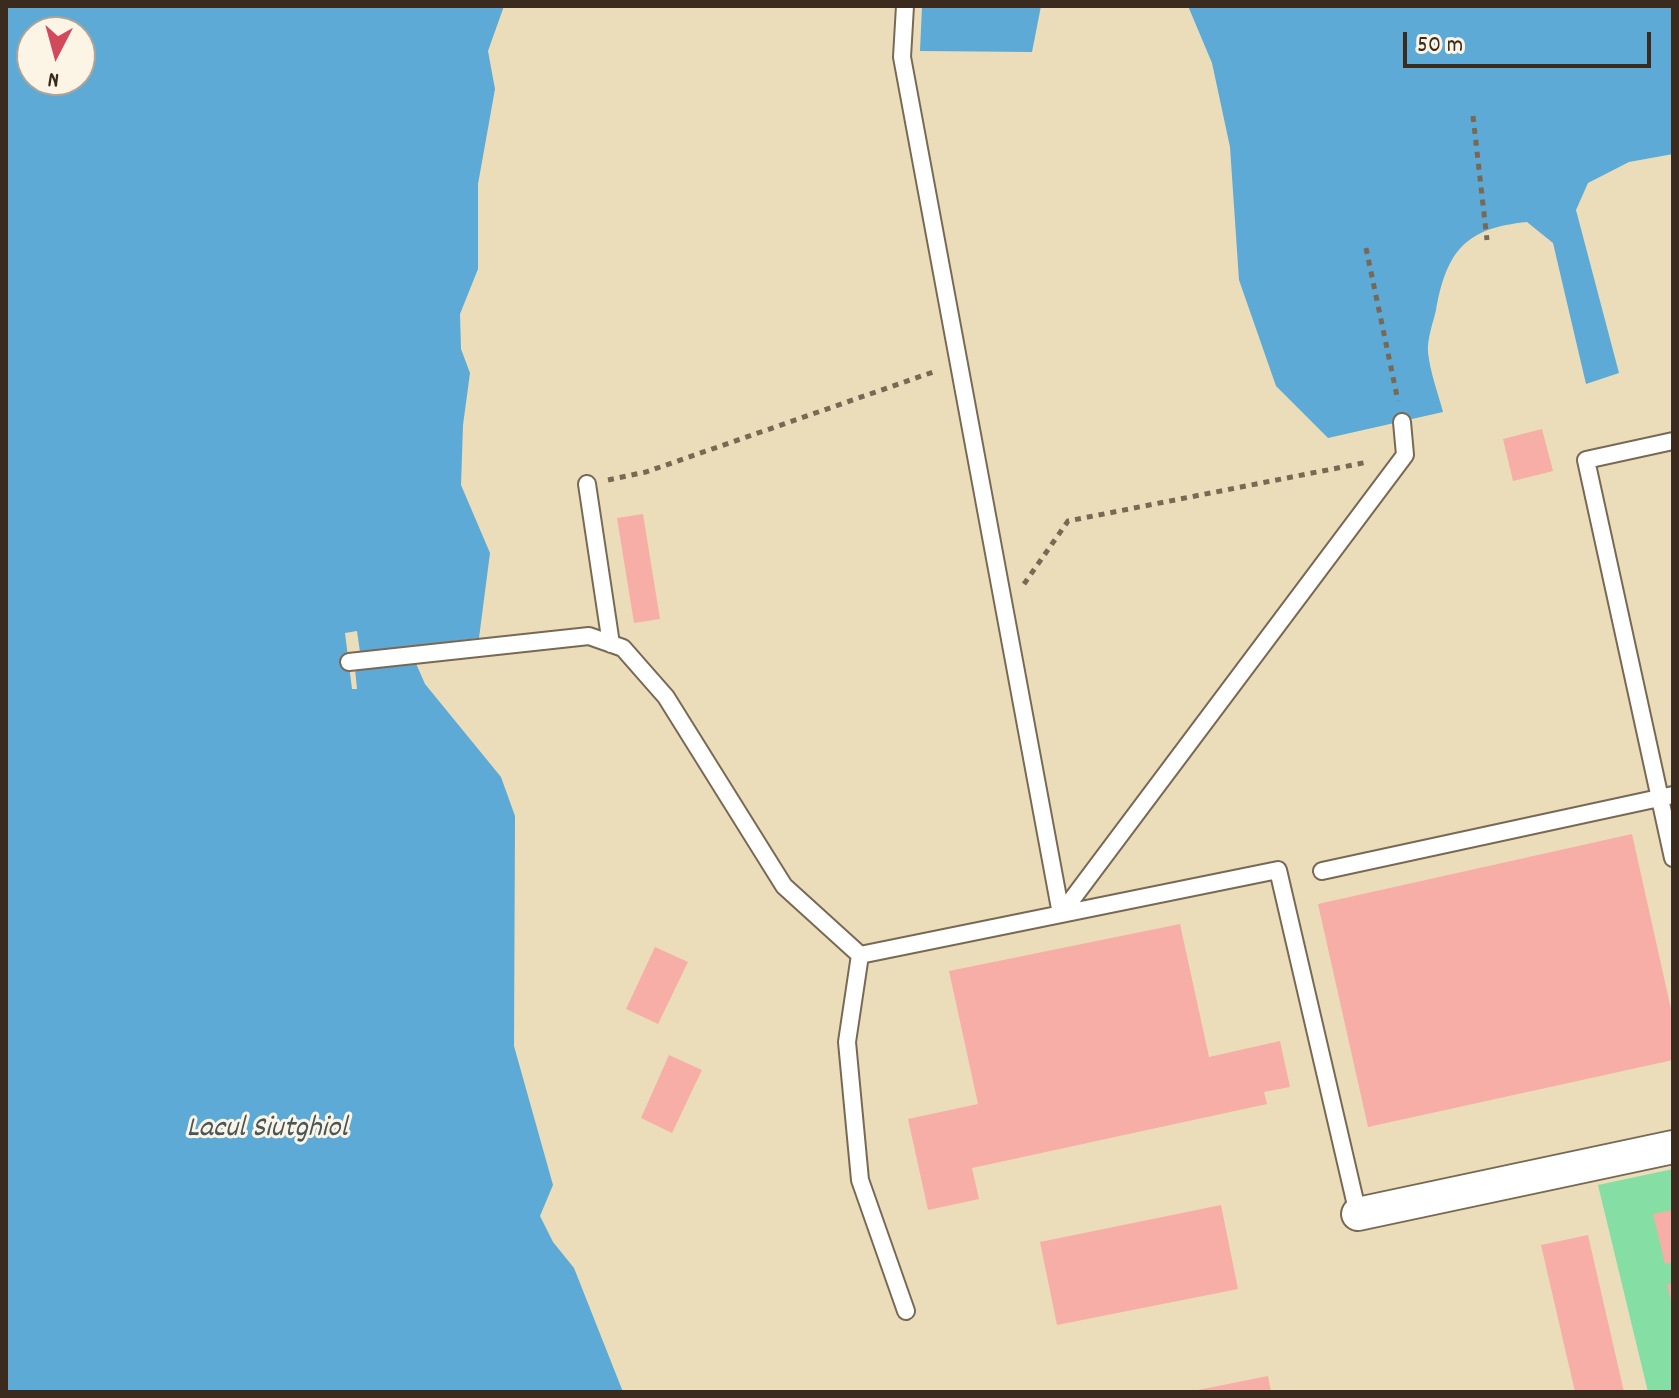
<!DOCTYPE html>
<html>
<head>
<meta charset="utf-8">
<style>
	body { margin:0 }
	#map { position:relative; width:1679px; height:1398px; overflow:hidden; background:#ebddb9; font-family:Dekko,sans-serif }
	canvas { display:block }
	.frame { position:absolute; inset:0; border:8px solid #3b2a1e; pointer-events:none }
	.north { position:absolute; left:16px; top:16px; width:80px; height:80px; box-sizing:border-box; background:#fcf5e5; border:2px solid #afa495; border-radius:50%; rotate:186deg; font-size:22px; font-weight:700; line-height:32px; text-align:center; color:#3b2a1e }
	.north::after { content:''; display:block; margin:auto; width:28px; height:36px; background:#d1495b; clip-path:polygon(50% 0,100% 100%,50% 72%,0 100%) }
	.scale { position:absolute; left:1403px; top:32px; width:248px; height:36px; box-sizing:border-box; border:4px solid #3b2a1e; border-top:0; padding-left:10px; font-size:24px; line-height:28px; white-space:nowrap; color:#3b2a1e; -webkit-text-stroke:6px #fcf5e5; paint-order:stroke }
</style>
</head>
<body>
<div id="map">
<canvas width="1679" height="1398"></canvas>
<div class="frame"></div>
<div class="north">N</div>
<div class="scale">50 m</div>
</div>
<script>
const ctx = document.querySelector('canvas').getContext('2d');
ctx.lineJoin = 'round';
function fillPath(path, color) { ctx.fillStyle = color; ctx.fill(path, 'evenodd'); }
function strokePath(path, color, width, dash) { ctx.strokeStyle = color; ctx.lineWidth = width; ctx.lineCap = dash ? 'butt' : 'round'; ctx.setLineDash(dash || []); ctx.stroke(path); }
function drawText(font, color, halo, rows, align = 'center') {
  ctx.font = font + ' Dekko,sans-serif'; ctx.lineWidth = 6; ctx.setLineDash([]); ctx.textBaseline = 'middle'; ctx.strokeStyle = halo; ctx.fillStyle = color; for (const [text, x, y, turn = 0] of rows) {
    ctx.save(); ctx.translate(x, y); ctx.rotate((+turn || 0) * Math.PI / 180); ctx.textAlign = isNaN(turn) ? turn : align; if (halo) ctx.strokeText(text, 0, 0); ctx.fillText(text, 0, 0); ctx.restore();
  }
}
fillPath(new Path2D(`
	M 1673,1169 L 1673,1392 L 1648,1392 L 1598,1185 Z`), '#85dea3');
fillPath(new Path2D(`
	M 6,6 L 504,6 L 488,51 L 495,89 L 478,184 L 478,269 L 460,314 L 461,349 L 470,373 L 463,425 L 461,485 L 490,553 L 479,638 L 410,650 L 425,684 L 501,777 L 515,816 L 514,1046 L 553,1185 L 540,1216 L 553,1242 L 574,1268 L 623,1392 L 6,1392 ZM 32,32 L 80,32 L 80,80 L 32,80 Z
	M 922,6 L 1041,6 L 1032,52 L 920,51 Z
	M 1188,6 L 1672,6 L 1673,154 L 1629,162 L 1588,183 L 1576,210 L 1619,373 L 1586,384 L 1553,243 L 1527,222 C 1466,228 1447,250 1436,310 C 1433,323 1427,339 1428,352 C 1430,372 1438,393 1443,412 L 1328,438 L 1276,386 L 1239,280 L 1230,147 L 1212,63 Z`), '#5daad6');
fillPath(new Path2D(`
	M 357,631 L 360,652 L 479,638 L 480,642 L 355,669 L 357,689 L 352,689 L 345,633 Z`), '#ebddb9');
fillPath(new Path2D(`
	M 1542,429 L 1553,471 L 1513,481 L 1503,439 Z
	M 643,514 L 660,619 L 634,623 L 617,518 Z
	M 1632,834 L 1673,1018 L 1673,1060 L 1368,1127 L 1318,904 Z
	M 1180,924 L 1209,1057 L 1280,1041 L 1290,1087 L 1264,1092 L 1267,1104 L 972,1168 L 979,1199 L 928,1210 L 908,1119 L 978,1104 L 949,971 Z
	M 655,947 L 688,962 L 658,1024 L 626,1009 Z
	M 669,1055 L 702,1070 L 672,1133 L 641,1118 Z
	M 1221,1205 L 1238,1289 L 1057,1325 L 1040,1242 Z
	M 1673,1210 L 1673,1262 L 1665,1264 L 1653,1214 Z
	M 1588,1235 L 1624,1392 L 1575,1392 L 1541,1245 Z
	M 1673,1283 L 1673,1306 L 1672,1306 L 1667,1284 Z
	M 1268,1376 L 1271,1392 L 1193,1392 L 1193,1391 Z`), '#f7aea7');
const service = new Path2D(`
	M 905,6 L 902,57 L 1061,914
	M 1673,441 L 1586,460 L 1673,858
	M 587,484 L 611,644
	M 349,662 L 589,636 L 623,648 L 666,697 L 784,886 L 860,955
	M 1322,871 L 1673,795
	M 1061,914 L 1405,455 L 1402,422
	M 860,955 L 1278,870 L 1358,1214
	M 860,955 L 847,1042 L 860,1180 L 906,1311`);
const minor = new Path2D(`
	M 1358,1214 L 1673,1147`);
strokePath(service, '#796954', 20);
strokePath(minor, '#796954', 36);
strokePath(new Path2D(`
	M 1473,116 L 1487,240
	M 1366,248 L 1398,401
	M 608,480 L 646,472 L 936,371
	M 1024,584 L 1068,521 L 1368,462`), '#796954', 5, [6, 6]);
strokePath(service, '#fff', 16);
strokePath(minor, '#fff', 32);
drawText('italic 30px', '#47575e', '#fcf5e5', [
	["Lacul Siutghiol",267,1131]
]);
</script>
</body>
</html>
